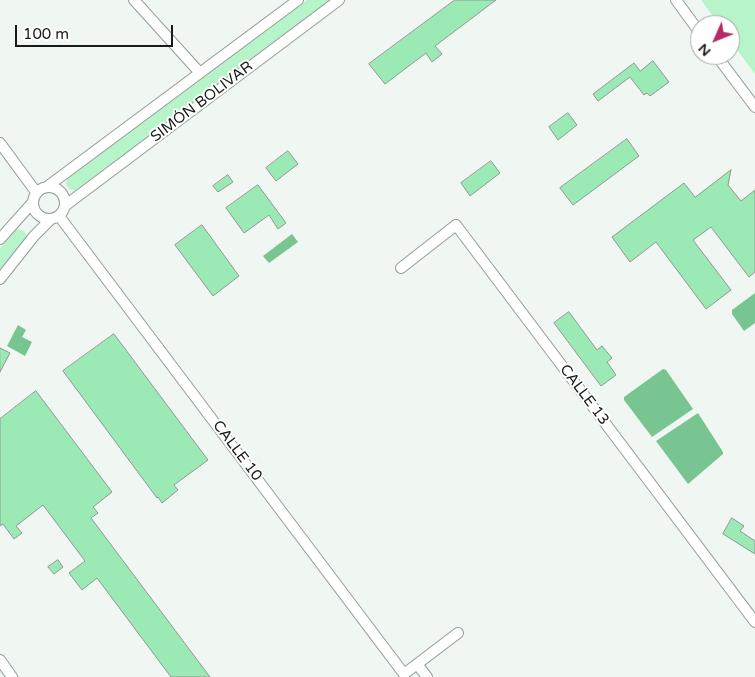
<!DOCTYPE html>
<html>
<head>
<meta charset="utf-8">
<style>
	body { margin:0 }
	#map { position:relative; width:755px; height:677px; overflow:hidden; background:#f0f7f2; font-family:"Varela Round",sans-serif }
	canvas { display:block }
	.north { position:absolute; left:690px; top:15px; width:50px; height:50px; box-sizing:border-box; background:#fff; border:1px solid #a3a4a3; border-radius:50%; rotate:226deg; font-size:14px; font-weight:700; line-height:20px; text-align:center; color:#181b19 }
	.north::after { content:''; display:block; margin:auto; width:18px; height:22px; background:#b52b67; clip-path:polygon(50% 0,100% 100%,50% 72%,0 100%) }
	.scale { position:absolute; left:15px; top:25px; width:158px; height:22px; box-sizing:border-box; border:2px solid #181b19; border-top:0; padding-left:6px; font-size:15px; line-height:18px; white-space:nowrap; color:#181b19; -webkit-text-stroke:4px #fff; paint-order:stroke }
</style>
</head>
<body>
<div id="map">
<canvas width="755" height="677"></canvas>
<div class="north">N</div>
<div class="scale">100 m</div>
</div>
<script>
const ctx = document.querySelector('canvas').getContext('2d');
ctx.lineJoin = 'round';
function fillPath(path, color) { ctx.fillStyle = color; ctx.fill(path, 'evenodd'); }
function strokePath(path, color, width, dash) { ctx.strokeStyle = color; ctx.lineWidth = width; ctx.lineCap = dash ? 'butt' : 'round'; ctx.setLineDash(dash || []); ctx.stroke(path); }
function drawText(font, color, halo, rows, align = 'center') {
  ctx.font = font + ' "Varela Round",sans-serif'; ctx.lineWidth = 4; ctx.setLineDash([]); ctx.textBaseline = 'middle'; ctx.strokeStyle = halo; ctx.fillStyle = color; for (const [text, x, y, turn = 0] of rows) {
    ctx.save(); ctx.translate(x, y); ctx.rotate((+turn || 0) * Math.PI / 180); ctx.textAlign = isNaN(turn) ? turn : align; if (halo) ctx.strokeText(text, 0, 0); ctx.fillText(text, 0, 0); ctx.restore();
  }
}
fillPath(new Path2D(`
	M 307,0 L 332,0 L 76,190 C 71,191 68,188 66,184 L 67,178 Z
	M 701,0 L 755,0 L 755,74 L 730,40 L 730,25 L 719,25 Z
	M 18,229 L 25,232 L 27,238 L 0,272 L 0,248 L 16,230 Z`), '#b8f4ca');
fillPath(new Path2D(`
	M 292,234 L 298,242 L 269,263 L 263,256 Z
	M 755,293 L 755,323 L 744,331 L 732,314 L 732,310 Z
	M 18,325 L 26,330 L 22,337 L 32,342 L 25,356 L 7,346 Z
	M 663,369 L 666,370 L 693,409 L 652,437 L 624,400 L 624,397 Z
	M 698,413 L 723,452 L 723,454 L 688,484 L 656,441 Z`), '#78c592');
const building = new Path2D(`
	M 455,0 L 496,0 L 435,46 L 442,54 L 432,62 L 426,53 L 385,84 L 369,64 Z
	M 653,61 L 669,82 L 650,96 L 647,93 L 644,95 L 630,77 L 598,101 L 593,94 L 634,63 L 640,71 Z
	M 568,113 L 577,125 L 558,140 L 549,127 Z
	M 627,139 L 639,156 L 573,205 L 560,188 Z
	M 288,151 L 298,164 L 276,181 L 266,168 Z
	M 491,161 L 500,173 L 470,196 L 461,183 Z
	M 731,170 L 728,185 L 741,201 L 755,190 L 755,272 L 749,277 L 711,227 L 693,240 L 731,290 L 706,309 L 656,242 L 630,262 L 612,237 L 684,183 L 695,197 Z
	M 228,175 L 233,182 L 218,192 L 213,186 Z
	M 258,185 L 286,223 L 278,229 L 269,215 L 244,233 L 226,208 Z
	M 202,225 L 239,276 L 213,296 L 175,245 Z
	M 569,312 L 597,350 L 602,346 L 612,358 L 607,362 L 616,375 L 601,386 L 554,323 Z
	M 114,334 L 208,460 L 174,485 L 178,490 L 162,503 L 158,497 L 157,498 L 63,371 Z
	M 0,348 L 10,353 L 0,372 Z
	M 36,391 L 112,492 L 93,507 L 98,513 L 91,518 L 210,677 L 171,677 L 97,578 L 82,590 L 69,573 L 85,561 L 43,505 L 16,526 L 22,533 L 14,539 L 3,524 L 0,526 L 0,419 Z
	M 732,518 L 744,526 L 740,531 L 755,541 L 755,554 L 723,534 Z
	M 58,560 L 63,567 L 54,574 L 48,567 Z`);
fillPath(building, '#9be9b4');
strokePath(building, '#919893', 1);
const minor = new Path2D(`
	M 134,0 L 200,73
	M 676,0 L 700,33
	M 716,55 L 755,107
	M 0,143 L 36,192
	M 48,186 L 298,0
	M33 203a16 16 0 1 1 32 0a16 16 0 1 1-32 0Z
	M 66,205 L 339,0
	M 59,216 L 404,674 L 458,633
	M 0,239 L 33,202
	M 401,268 L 456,225 L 755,622
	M 0,279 L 34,236 L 51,219
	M 0,660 L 12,677
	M 417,664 L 427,677`);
strokePath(minor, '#959c97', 12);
strokePath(minor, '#fff', 10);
drawText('15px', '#181b19', '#fff', [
	["SIMÓN BOLIVAR",202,102,-37],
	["CALLE 13",584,395,53],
	["CALLE 10",237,451,53]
]);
</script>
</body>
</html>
